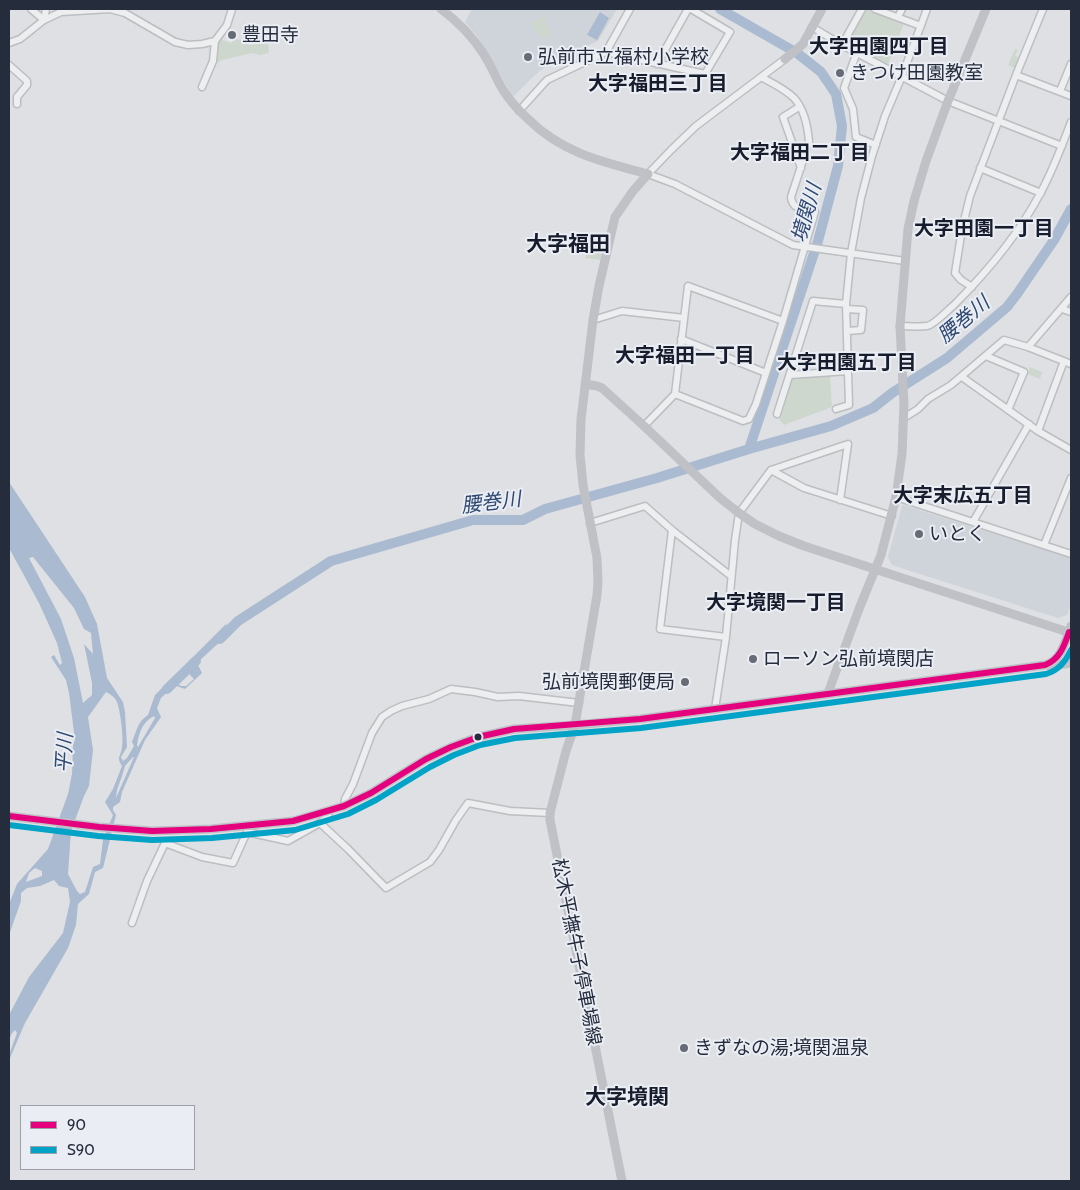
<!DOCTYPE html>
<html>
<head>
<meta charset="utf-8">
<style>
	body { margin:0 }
	#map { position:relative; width:1080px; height:1190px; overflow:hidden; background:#dee0e3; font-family:Cabin,sans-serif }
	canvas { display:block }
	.frame { position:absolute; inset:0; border:10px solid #252c3c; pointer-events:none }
	.legend { position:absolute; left:20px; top:1105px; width:175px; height:65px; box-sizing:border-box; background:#eaeef4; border:1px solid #9ba0aa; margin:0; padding:6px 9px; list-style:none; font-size:15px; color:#252c3c }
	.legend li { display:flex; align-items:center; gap:10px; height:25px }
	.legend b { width:25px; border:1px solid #9ba0aa }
</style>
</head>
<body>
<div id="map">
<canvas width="1080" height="1190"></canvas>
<div class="frame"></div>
<ul class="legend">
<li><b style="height:6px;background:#e5007d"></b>90</li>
<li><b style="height:6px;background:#02a3c7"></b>S90</li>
</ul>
</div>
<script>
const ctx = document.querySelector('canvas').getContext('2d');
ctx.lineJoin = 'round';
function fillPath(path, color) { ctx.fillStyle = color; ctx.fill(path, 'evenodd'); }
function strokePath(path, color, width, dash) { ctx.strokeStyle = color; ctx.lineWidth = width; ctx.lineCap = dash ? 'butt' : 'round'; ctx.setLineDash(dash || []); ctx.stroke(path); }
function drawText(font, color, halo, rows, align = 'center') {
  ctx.font = font + ' Cabin,"Noto Sans JP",sans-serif'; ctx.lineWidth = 4; ctx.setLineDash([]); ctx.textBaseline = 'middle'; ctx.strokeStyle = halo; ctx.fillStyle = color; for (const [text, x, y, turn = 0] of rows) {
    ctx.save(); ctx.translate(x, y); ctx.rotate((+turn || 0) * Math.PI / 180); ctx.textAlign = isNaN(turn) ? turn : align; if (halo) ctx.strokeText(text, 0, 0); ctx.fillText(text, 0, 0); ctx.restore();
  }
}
fillPath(new Path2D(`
	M 472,9 L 617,9 L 598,41 L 546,66 L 535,75 L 513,97 L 494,64 L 477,36 L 465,22 Z
	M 903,505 L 1071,558 L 1071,604 L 1067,615 L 1058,618 L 892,565 L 888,557 L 902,506 Z`), '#cfd3da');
fillPath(new Path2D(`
	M 863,9 L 868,9 L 904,23 L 888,65 L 847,45 L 847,42 Z
	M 543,16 L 552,34 L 542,39 L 537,30 L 534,31 L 530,23 Z
	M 221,37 L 223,40 L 231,43 L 234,38 L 239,40 L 240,39 L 249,45 L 268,43 L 269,53 L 260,55 L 252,53 L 244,55 L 222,60 L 214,65 L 216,41 Z
	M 1015,49 L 1018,50 L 1015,56 L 1020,59 L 1017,69 L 1008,65 Z
	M 595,242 L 605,248 L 601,260 L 585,258 L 588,248 L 591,243 Z
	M 1030,367 L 1042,372 L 1040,379 L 1028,374 Z
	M 830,375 L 832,407 L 784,425 L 778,418 L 792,378 Z`), '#ced7ce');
fillPath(new Path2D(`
	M 600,12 L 609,18 L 597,40 L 587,35 Z
	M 9,482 L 85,597 L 97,624 L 107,678 L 123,702 L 125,712 L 127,747 L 121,757 L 123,761 L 127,758 L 134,746 L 132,742 C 136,732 138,721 148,715 L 155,695 L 226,624 L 230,636 L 223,639 L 197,663 L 202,673 L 185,689 L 174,685 L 161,698 L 157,708 L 161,717 L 145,740 L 122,792 L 120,802 L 113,807 L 113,810 L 116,815 L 103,868 L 95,872 L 89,894 L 78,904 L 76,925 L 68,948 L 25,1023 L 10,1058 L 9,1066 L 9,1055 L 17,1033 L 15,1030 L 12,1033 L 9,1040 L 9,1015 L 29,977 L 63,933 L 70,902 L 68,888 L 59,886 L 54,880 L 40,886 L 27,888 L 21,893 L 21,901 L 9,935 L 9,904 L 17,884 L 48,849 L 68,794 L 72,774 L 73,744 L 75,740 L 69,693 L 66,680 L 51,657 L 54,655 L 60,665 L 62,663 L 57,643 L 39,603 L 9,548 ZM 33,557 L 74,608 L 84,629 L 91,633 L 93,654 L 84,644 L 92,683 L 92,695 L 83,703 L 74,658 L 61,619 L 29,558 ZM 185,669 L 190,670 L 190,675 L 194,679 L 186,686 L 181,686 L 176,683 L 176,678 ZM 106,692 C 110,694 113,696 116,700 C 120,706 124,739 122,747 C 121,757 116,756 122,766 L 113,789 L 105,802 L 113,815 L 103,840 L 100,864 L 93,867 L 85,892 L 80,894 L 77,891 L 68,874 L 71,831 L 84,796 L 89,786 L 93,750 L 88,717 ZM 154,716 L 155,718 L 138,747 L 137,745 C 139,733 142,722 154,716 ZM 133,757 L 134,757 L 116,798 L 117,790 L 122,776 L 125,766 ZM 35,868 L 42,871 L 42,876 L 26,882 L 29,873 Z`), '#aabad0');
strokePath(new Path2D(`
	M 720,9 L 797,53 L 821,72 L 836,94 L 842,126 L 838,166 L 818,241 L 749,449
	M 220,639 L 238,621 L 331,561 L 473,520 L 523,520 L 545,509 L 657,478 L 749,449 L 831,426 L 873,408 L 892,393 L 947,358 L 1007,307 L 1017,294 L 1054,240 L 1071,209
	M 167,689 L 196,661`), '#aabad0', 10);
const street = new Path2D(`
	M 31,9 L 44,20
	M 875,9 L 921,26
	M 898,17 L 902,9
	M 44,20 L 46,9
	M 812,27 L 842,45 L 948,101 L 1062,146
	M 9,43 L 20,39 L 44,20 L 61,12 L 110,9 L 125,13 L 175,42 L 188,45 L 202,44 L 215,41
	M 842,45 L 862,9
	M 606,52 L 705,74 L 730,32 L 691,9
	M 857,52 L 844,88 L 853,109 L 856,137 L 876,145
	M 785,59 L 696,126 L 671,150 L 648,174 L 675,184 L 793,245 L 905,261
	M 657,64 L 688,9
	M 9,65 L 27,81 L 27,85 L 17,97 L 17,104
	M 1016,75 L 1071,96
	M 761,77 C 772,83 785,89 794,98 C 804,109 808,128 809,142 L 791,197 C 792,210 805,210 815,212 L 783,321
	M 202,87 L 213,61 L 215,41 L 227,25 L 232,9
	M 1060,91 L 1071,64
	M 799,107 L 783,117 L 801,168
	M 519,111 L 547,80 L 606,52 L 630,9
	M 980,168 L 1041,193
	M 972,287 L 961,280 L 955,273 L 962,229 L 970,196 L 1016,75 L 1043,9
	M 847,309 L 863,310 L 861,330 L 847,331
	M 1062,309 L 1071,312
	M 593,320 L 622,311 L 684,318
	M 900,326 C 908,326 919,327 927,326 C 934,325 948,310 954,305 C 987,272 1019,234 1041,192 C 1053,170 1062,146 1071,122
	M 681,339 L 766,373
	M 1028,347 L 1071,297
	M 986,356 L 1024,372 L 1008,410
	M 790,375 L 848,371
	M 962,377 L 1038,431 L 1071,450
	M 836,409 L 849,405 L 846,304 L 851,253 L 861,198 L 872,156 L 885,116 L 902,76 L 927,9
	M 777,414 L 813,301 L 846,304
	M 904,418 L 918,409 L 928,399 L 951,385 L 1004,340 L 1028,347 L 1071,364
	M 644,426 L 675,394 L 688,286 L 783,321 L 756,404 L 749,419 L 743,421 L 675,394
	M 1038,431 L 1064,361
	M 771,470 L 804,488 L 892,516
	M 896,497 L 1071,554
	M 973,522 L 1029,424
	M 590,523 L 645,506 L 672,530 L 731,576
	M 672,530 L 660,629 L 726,637
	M 1044,545 L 1071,478
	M 715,709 L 726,637 L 735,540 L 739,513 L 771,470 L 848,444 L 840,500
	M 344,806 L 345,799 L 353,784 L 372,733 L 382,717 L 391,711 L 402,706 L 429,699 L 451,689 L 475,692 L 498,697 L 519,696 L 579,703
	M 329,811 L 328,816 L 320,823 L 348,849 L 386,888 L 430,862 L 439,850 L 456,820 L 468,803 L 510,811 L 550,813
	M 247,832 L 288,841 L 320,823
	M 132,923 L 147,881 L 165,843 L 202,857 L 233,863 L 247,832 L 248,826`);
strokePath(street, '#bcbec1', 9);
strokePath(street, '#edeef0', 6);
strokePath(new Path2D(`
	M 441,9 C 457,21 472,36 483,53 C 491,65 496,78 503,90 C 510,101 518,110 528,119 C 562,153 603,162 648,174 L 633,191 L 615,217 L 599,286 L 593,320 L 584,395 L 581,419 L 580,455 L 583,485 L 597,558 L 598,582 L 597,595 L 575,725 L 566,751 L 550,813 L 550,820 L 622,1181
	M 785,59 L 803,44 L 822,9
	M 585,384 L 597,386 L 602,388 L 644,426 L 720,498 L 739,513 L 755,524 L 779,536 L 804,546 L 1071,633
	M 1047,665 L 1050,666 L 1071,663
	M 828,693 L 859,609 L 881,555 L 896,497 L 902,454 L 904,404 L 900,326 L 908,229 L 914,201 L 926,161 L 948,101 L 986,9
	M 9,816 L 99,827 L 152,831 L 211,829 L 293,821 L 344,806 L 371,793 L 426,759 L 451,747 L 478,737 L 514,729 L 575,725 L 640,719 L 1045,665 C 1061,661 1066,640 1071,626`), '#bfc1c6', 9);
strokePath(new Path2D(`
	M 9,816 L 99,827 L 152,831 L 211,829 L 293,821 L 344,806 L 371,793 L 426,759 L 451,747 L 478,737 L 514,729 L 640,719 L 1045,665 C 1060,659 1064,646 1069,632 L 1071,632`), '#e5007d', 6);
strokePath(new Path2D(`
	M 9,825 L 98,836 L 152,840 L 212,838 L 295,830 L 348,814 L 376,800 L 430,767 L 454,755 L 480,745 L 515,738 L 641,728 L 1046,674 C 1059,670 1065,662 1071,650`), '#02a3c7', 6);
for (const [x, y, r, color] of [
	[232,35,5,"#666b76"],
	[528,57,5,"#666b76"],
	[840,73,5,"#666b76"],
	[919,534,5,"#666b76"],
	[753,659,5,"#666b76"],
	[685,682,5,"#666b76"],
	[478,737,4.5,"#252c3c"],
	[684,1048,5,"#666b76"]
]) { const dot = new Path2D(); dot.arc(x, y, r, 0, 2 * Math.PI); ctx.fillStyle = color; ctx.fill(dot); strokePath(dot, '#eaeef4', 2); }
drawText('19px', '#252c3c', '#eaeef4', [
	["豊田寺",242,35],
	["弘前市立福村小学校",538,57],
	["きつけ田園教室",850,73],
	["いとく",929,534],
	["ローソン弘前境関店",763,659],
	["弘前境関郵便局",675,682,"right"],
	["きずなの湯;境関温泉",694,1048]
], 'left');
drawText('19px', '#252c3c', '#eaeef4', [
	["松木平撫牛子停車場線",576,952,79]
]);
drawText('bold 20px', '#171d2d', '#eaeef4', [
	["大字田園四丁目",879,47],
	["大字福田三丁目",658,84],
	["大字福田二丁目",800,153],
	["大字田園一丁目",984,229],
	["大字福田一丁目",685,356],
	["大字田園五丁目",847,363],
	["大字末広五丁目",963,496],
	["大字境関一丁目",776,603]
]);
drawText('italic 20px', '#2f4870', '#eaeef4', [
	["境関川",807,213,-74],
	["腰巻川",964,320,-40],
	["腰巻川",491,503,-7],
	["平川",65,753,-87]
]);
drawText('bold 21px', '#171d2d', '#eaeef4', [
	["大字福田",568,245],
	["大字境関",627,1098]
]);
</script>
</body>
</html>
